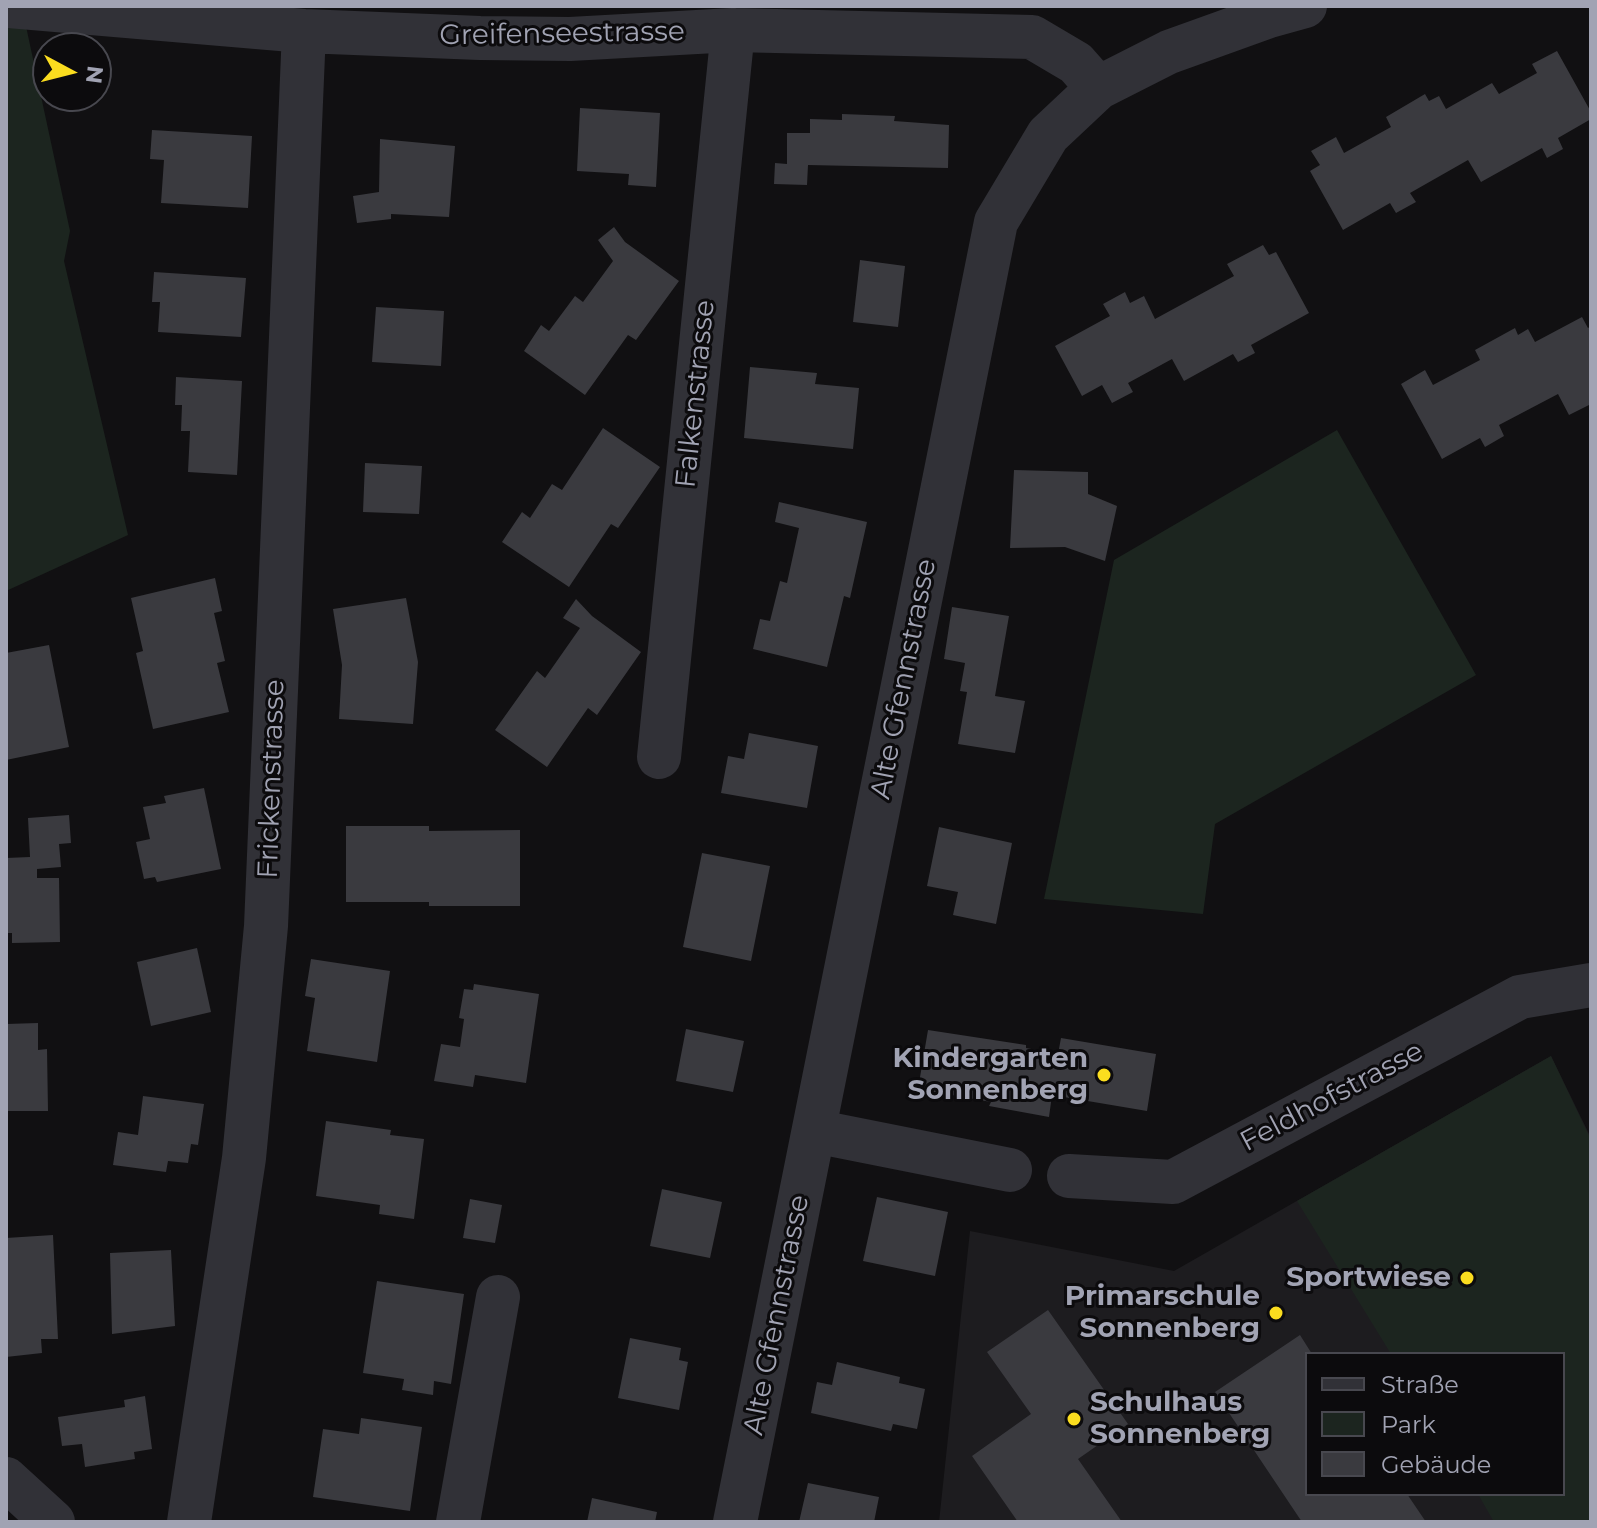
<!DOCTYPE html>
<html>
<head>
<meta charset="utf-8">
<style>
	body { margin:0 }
	#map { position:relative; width:1597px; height:1528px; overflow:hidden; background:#111012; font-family:Montserrat,sans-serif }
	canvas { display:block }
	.frame { position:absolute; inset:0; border:8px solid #a1a3b3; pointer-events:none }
	.legend { position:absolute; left:1305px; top:1352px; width:260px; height:144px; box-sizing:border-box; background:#0c0b0d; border:2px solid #48484f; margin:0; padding:10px 14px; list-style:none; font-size:24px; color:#a1a3b3 }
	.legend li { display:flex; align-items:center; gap:16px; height:40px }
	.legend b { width:40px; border:2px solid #48484f }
	.north { position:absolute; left:32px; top:32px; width:80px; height:80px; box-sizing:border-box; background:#0c0b0d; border:2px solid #48484f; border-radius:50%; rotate:97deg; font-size:22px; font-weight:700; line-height:32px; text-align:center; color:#a1a3b3 }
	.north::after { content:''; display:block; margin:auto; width:28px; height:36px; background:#fbdd1f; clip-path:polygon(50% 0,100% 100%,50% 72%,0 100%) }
</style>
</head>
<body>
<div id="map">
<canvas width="1597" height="1528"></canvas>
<div class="frame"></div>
<ul class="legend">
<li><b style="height:10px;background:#313137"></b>Straße</li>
<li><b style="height:22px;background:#1c251f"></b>Park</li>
<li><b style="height:22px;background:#3a3a3f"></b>Gebäude</li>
</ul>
<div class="north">N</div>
</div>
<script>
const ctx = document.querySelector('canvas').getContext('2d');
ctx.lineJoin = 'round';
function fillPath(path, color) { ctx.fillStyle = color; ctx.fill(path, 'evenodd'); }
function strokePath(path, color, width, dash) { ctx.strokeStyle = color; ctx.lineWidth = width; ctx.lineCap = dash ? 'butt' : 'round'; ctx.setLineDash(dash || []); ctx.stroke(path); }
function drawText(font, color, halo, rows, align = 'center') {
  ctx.font = font + ' Montserrat,sans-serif'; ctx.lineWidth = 6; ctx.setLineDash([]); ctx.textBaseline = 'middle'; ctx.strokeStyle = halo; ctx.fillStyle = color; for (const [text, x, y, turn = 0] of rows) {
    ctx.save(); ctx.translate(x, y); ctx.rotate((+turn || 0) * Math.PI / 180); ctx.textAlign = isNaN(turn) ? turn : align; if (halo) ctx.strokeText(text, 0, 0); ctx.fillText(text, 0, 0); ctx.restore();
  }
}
fillPath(new Path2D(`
	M 1551,1056 L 1591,1138 L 1591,1522 L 939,1522 L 970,1231 L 1174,1271 ZM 1307,1354 L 1563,1354 L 1563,1494 L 1307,1494 Z`), '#1d1c1f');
fillPath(new Path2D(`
	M 6,15 L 24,17 L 70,231 L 64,261 L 128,535 L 6,591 Z
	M 1337,430 L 1476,675 L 1215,824 L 1203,914 L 1044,899 L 1114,560 Z
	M 1551,1056 L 1591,1140 L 1591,1522 L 1494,1522 L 1478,1494 L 1563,1494 L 1563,1354 L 1391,1354 L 1297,1201 Z`), '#1c251f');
fillPath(new Path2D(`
	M 1557,51 L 1591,112 L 1591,119 L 1558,138 L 1563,149 L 1547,158 L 1542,148 L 1481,182 L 1468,160 L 1410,193 L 1416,202 L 1396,213 L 1390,203 L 1343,230 L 1310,171 L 1320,165 L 1311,151 L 1336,137 L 1344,153 L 1391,127 L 1386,117 L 1425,94 L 1429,101 L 1439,96 L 1446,109 L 1492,83 L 1499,94 L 1537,73 L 1532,64 Z
	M 580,108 L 660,113 L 656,187 L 628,185 L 629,174 L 577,171 Z
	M 842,114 L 895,116 L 894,121 L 949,125 L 948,168 L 808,165 L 807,185 L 774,184 L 775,163 L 787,164 L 787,133 L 810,133 L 810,119 L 842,120 Z
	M 152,130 L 252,136 L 248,208 L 161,203 L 164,160 L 150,159 Z
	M 380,139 L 455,146 L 449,217 L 391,214 L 391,219 L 357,223 L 353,196 L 379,192 Z
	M 614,227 L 625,242 L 679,281 L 636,340 L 628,335 L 585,395 L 524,351 L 541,325 L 549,331 L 575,296 L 583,302 L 613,261 L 598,240 Z
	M 1263,245 L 1269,255 L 1276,252 L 1309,313 L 1251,345 L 1255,353 L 1238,362 L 1233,354 L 1184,381 L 1172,359 L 1128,383 L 1133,392 L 1112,403 L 1102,385 L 1082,396 L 1055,346 L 1110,316 L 1103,304 L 1125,292 L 1130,303 L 1144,296 L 1155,319 L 1234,276 L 1227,264 Z
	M 860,260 L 905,266 L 898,327 L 853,322 Z
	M 154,272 L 246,278 L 241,337 L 158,332 L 160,302 L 152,302 Z
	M 376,307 L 444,311 L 441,366 L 372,362 Z
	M 1582,317 L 1588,328 L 1591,326 L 1591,404 L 1569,415 L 1558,394 L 1499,425 L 1504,436 L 1485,447 L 1480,438 L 1442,459 L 1401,384 L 1425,370 L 1433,385 L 1480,360 L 1475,350 L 1515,328 L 1518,335 L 1528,329 L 1535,342 Z
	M 750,367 L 817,373 L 815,384 L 859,388 L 853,449 L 744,438 Z
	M 176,377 L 242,381 L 237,475 L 188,472 L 190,431 L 181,431 L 182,405 L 175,405 Z
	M 603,428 L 660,467 L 618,528 L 611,524 L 569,587 L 502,542 L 522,512 L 530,518 L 552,484 L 562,490 Z
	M 365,463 L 422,466 L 419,514 L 363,512 Z
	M 1014,470 L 1088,472 L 1088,494 L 1117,506 L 1105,561 L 1065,547 L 1010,548 Z
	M 779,502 L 867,522 L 850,598 L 844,596 L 827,667 L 753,649 L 760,619 L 770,621 L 780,581 L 787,583 L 799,528 L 775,522 Z
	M 215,578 L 222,611 L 214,613 L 225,661 L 217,663 L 229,712 L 153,729 L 136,653 L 143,651 L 131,598 Z
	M 406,598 L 418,662 L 413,724 L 339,719 L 342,665 L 333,609 Z
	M 576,599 L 592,616 L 641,652 L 597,715 L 588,708 L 547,767 L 495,730 L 537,671 L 545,678 L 580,628 L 563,618 Z
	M 952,607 L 1009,616 L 995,696 L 1025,701 L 1015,753 L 958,744 L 967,692 L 960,691 L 965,663 L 944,659 Z
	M 49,645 L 69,747 L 6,760 L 6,653 Z
	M 749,733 L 818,746 L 807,808 L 721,793 L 728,756 L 744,759 Z
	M 204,788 L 221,869 L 157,882 L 155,877 L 144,879 L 136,842 L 150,839 L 143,807 L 166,803 L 164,796 Z
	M 69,815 L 71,843 L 59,844 L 61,867 L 37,869 L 37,878 L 59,878 L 60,942 L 12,943 L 12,933 L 6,933 L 6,858 L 30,857 L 28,818 Z
	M 346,826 L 429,826 L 429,831 L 520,830 L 520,906 L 429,906 L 429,902 L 346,902 Z
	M 939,827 L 1012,843 L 996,924 L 953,915 L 958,892 L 927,886 Z
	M 702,853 L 770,866 L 751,961 L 683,947 Z
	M 197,948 L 211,1012 L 151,1026 L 137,962 Z
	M 311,959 L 390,971 L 377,1062 L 307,1051 L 315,998 L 305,996 Z
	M 474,984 L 539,994 L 526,1083 L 475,1075 L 473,1087 L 434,1081 L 441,1044 L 460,1047 L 464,1019 L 459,1018 L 464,989 L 473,990 Z
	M 38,1023 L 38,1050 L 47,1049 L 48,1111 L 6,1111 L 6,1024 Z
	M 686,1029 L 744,1041 L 733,1092 L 676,1081 Z
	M 928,1030 L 1026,1045 L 1026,1048 L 1058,1054 L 1061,1038 L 1156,1054 L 1147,1111 L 1052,1095 L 1049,1117 L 989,1106 L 991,1102 L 918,1089 Z
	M 143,1096 L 204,1104 L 198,1145 L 191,1144 L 188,1163 L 168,1161 L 166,1172 L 113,1165 L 118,1132 L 138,1135 Z
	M 326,1121 L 391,1130 L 390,1135 L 424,1139 L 414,1219 L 379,1214 L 380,1205 L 316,1196 Z
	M 662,1189 L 722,1202 L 710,1258 L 650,1246 Z
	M 877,1197 L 948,1212 L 935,1276 L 863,1261 Z
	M 470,1199 L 502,1205 L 495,1243 L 463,1238 Z
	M 53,1235 L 58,1339 L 41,1339 L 42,1353 L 6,1357 L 6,1238 Z
	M 171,1250 L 175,1326 L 112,1334 L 110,1253 Z
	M 377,1281 L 464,1294 L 451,1384 L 434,1381 L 433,1395 L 402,1390 L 404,1379 L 363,1373 Z
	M 1048,1310 L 1128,1424 L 1078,1459 L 1122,1522 L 1018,1522 L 972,1456 L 1031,1414 L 987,1352 Z
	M 1300,1335 L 1312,1354 L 1307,1354 L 1307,1494 L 1407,1494 L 1426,1522 L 1302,1522 L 1215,1392 Z
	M 630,1338 L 681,1348 L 679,1360 L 688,1362 L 679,1410 L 618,1398 Z
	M 837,1362 L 900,1377 L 899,1383 L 925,1389 L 917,1429 L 893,1424 L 891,1431 L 811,1413 L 817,1382 L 832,1385 Z
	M 145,1396 L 152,1449 L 134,1452 L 135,1459 L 85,1467 L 82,1444 L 62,1446 L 58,1417 L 125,1407 L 124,1400 Z
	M 361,1418 L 422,1427 L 410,1511 L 313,1497 L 323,1429 L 359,1434 Z
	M 808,1483 L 879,1497 L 874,1522 L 799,1522 Z
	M 592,1498 L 657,1512 L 655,1522 L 587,1522 Z`), '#3a3a3f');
strokePath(new Path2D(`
	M 9,6 L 304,31 L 480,38 L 570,39 L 733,30 L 1032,37 L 1076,63 L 1098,88
	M 659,757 L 733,30
	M 814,1131 L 1010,1170
	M 1069,1176 L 1173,1182 L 1520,997 L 1591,985
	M 6,1479 L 53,1522
	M 189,1522 L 244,1158 L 266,926 L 304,31
	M 458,1522 L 498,1297
	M 735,1522 L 996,222 L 1048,135 L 1098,88 L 1169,52 L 1269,16 L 1305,6`), '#313137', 44);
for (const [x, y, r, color] of [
	[1104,1075,8,"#fbdd1f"],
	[1467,1278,8,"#fbdd1f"],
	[1276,1313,8,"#fbdd1f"],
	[1074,1419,8,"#fbdd1f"]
]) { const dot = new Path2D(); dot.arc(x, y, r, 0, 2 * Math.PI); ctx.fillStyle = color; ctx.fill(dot); strokePath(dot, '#0c0b0d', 3); }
drawText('28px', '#a1a3b3', '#0c0b0d', [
	["Greifenseestrasse",562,34,-1],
	["Falkenstrasse",696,394,-84],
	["Alte Gfennstrasse",904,679,-79],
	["Frickenstrasse",272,779,-88],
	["Feldhofstrasse",1332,1097,-28],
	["Alte Gfennstrasse",777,1315,-79]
]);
drawText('bold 28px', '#a1a3b3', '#0c0b0d', [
	["Kindergarten",1088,1059],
	["Sonnenberg",1088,1091],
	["Sportwiese",1451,1278],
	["Primarschule",1260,1297],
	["Sonnenberg",1260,1329],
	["Schulhaus",1090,1403,"left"],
	["Sonnenberg",1090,1435,"left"]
], 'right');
</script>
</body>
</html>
